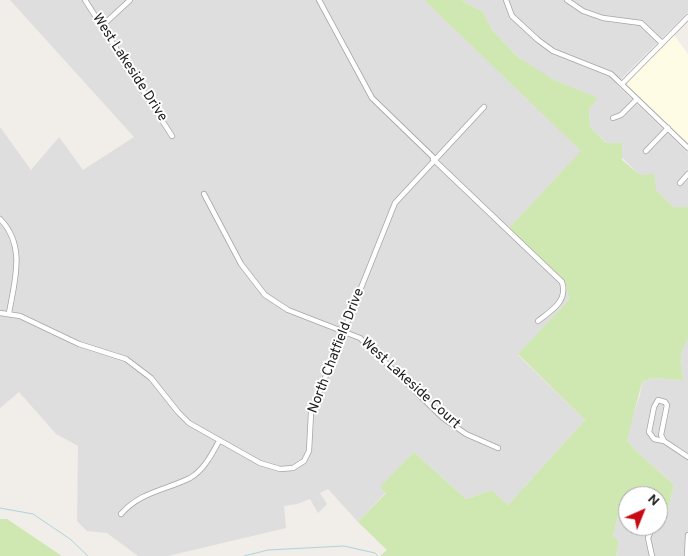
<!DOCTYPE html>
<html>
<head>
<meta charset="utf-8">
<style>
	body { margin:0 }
	#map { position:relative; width:688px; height:556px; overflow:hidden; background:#f1ede8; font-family:Overpass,sans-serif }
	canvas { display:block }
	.north { position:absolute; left:618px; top:486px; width:50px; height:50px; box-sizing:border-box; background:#fff; border:1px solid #a6a6a6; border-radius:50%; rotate:44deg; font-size:14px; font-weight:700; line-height:20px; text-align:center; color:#212121 }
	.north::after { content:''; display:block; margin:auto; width:18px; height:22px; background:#c80a15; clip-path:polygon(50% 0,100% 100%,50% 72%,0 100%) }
</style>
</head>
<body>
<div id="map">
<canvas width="688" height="556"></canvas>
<div class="north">N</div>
</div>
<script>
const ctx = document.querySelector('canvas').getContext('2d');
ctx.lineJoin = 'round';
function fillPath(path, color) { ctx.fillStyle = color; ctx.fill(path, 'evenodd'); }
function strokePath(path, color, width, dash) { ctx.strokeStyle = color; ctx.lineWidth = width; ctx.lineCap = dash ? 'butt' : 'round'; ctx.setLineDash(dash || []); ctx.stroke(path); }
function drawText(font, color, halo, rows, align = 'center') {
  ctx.font = font + ' Overpass,sans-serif'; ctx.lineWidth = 4; ctx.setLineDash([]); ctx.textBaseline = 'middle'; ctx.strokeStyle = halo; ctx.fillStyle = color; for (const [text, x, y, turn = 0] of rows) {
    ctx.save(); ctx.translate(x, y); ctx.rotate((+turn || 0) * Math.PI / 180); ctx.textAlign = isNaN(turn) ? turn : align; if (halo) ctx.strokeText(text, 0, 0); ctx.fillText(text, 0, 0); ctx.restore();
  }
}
fillPath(new Path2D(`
	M 10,0 L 424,0 L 582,151 L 509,228 L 565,281 L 569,300 L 518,355 L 585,420 L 508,505 L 492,490 L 466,499 L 414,452 L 381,487 L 386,492 L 358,522 L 328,489 L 320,493 L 327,504 L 318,513 L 310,499 L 297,504 L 284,506 L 286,528 L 168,556 L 138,556 L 107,533 L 87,531 L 77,521 L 78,446 L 56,434 L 19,392 L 0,408 L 0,127 L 31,170 L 59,137 L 83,170 L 134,137 Z
	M 461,0 L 688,0 L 688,12 L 616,84 L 688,153 L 688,207 L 673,207 L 590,127 L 589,109 L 597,98 L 554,80 L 536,70 L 518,57 L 492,30 L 483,12 Z
	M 688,339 L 688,556 L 616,556 L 619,540 L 613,538 L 619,511 L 628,503 L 628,526 L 658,526 L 658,505 L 666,516 L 674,485 L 635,450 L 627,440 L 628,430 L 640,395 L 642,382 L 652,378 L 684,380 L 680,365 L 682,347 Z`), '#dfdede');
fillPath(new Path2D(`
	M 674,35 L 688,54 L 688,143 L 627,85 L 628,81 Z`), '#fefce4');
fillPath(new Path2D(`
	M 424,0 L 461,0 L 483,12 L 492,30 L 518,57 L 554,80 L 598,98 L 589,109 L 590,127 L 606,143 L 622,143 L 622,160 L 640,175 L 654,174 L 656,190 L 673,207 L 688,207 L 688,339 C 678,352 680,365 684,380 L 652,378 L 642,382 L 627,440 L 635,450 L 674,485 L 666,516 L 658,505 L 658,496 L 651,496 L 648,492 L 628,496 L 628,503 L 619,511 L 613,537 L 619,540 L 616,556 L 380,556 L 387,550 L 358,522 L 386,493 L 380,487 L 414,452 L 466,499 L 492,490 L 508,505 L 585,420 L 518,354 L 569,300 L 565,281 L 509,228 L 581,151 Z
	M 0,519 L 7,519 L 62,556 L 0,556 Z`), '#cfe8b1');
strokePath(new Path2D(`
	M 0,508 L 33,514 L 70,539 L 88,556
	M 244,556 L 268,550 L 344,546 L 375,553 L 378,556`), '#abd4dc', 1);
const minor = new Path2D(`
	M 85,0 L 172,136
	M 319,0 L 372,98 L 434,158
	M 506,0 L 512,16 L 538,40 L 553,51 L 611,74 L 688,148
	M 567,0 L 583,11 L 603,18 L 641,23 L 662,43
	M 102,26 L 130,0
	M 622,84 L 688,17
	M 613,118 L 621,115 L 637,99
	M 646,151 L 668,128
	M 433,159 L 562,282 C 568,301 552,310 538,321
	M 680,183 L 688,174
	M 204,194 L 241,264 L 265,295 L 288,310 L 360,338 L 443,418 L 466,434 L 498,448
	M 0,219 C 26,245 15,280 9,313
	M 0,313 L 20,316 L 79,344 L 126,359 L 151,378 L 178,412 L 189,423 L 260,463 L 280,469 L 293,468 L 304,461 L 309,451 L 311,413 L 395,203 L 484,107
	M 664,441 L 654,439 L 649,432 L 654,407 L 658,400 L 665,402 L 667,405 L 661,435 L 664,441 L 688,457
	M 121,514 C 140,492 166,490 190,478 C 204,470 212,454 219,441
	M 652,556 L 648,538 L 653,526
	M 687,556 L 688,535`);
strokePath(minor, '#a5a5a5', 6);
strokePath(minor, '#fff', 4.5);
drawText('14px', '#212121', '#fff', [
	["West Lakeside Drive",129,68,57],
	["North Chatfield Drive",337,351,-69],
	["West Lakeside Court",410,384,42]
]);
</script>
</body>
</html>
